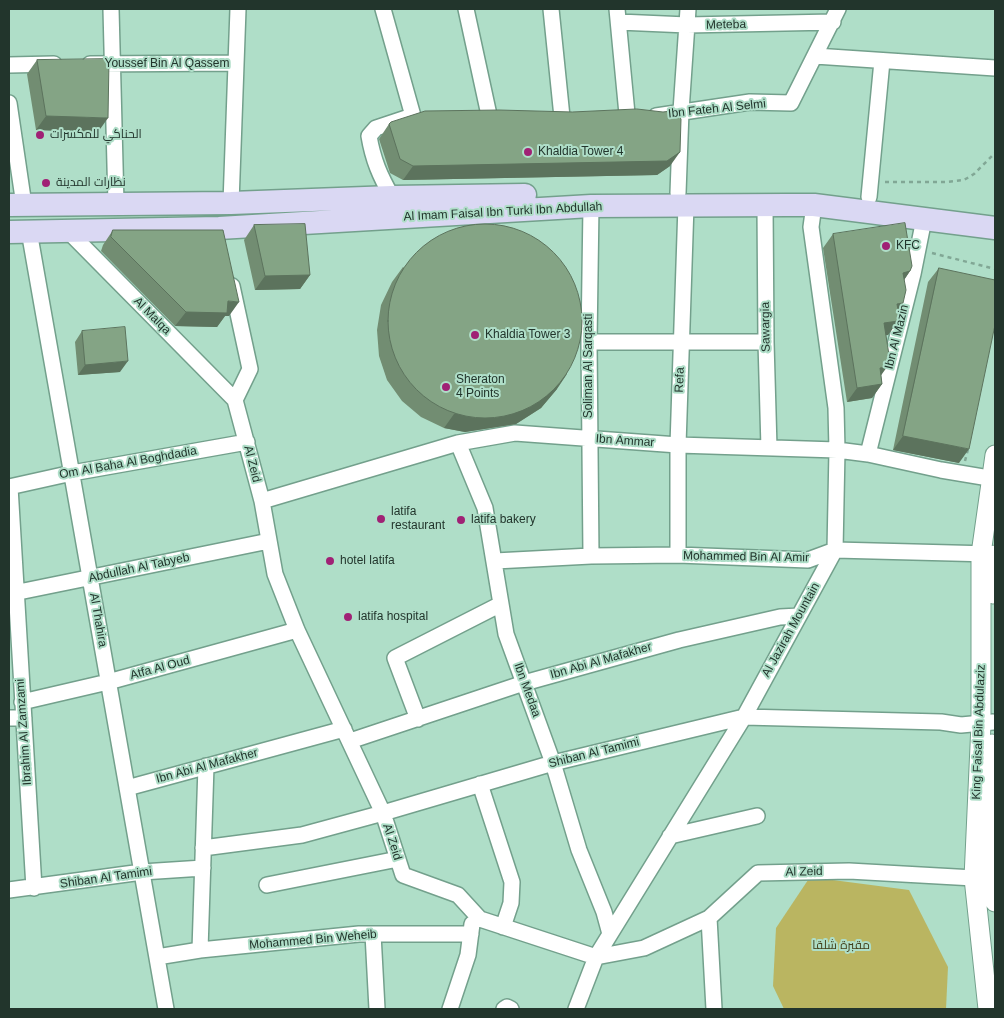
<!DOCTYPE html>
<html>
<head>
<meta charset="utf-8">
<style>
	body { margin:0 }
	#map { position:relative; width:1004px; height:1018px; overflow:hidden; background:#afdec8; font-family:Helvetica,sans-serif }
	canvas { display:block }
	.frame { position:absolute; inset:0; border:10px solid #22352c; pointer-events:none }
</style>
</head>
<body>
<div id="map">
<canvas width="1004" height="1018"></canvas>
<div class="frame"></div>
</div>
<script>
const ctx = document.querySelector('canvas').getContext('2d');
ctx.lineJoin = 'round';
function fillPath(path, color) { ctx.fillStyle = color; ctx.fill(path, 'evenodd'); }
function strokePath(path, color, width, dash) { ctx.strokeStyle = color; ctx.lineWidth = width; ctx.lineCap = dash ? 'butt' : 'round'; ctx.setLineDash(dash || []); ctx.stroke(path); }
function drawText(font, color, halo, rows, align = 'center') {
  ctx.font = font + ' Helvetica,Cairo,sans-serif'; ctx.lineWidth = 4; ctx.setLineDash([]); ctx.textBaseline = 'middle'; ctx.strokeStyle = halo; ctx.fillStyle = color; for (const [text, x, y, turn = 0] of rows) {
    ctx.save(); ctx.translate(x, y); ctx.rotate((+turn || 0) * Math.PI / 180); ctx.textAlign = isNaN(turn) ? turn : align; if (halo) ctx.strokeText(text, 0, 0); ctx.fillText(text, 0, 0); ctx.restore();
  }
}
fillPath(new Path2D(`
	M 810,877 L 909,890 L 948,967 L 946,1009 L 784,1009 L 773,986 L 776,928 Z`), '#bab561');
const minor = new Path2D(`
	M 111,9 L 116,204
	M 383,9 L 413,116
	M 466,9 L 489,115
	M 551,9 L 562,117
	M 617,9 L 627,114
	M 619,22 L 687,25 L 833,22
	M 815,56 L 995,68
	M 90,64 L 236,63
	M 9,65 L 54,64
	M 9,103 L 24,205
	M 656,116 L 750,102 L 791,103 L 838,9
	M 678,193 L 681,111 L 688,9
	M 392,197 C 380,176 373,160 369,136 L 376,128 L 409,117
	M 869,197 L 882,61
	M 231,203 L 238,9
	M 765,206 L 766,342 L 769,448
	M 29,231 L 166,1009
	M 68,231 L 235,400
	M 232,286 L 250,369 L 235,400 L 262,501 L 275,574 L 297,630 L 383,813 L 403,875 L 458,895 L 480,919 L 596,957 L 644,948 L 709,918 L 758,873 L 849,871 L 974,878
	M 589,342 L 766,342
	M 458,443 L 485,508 L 506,634 L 553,763 L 579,850 L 604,912 L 610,934
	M 868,454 L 913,274 L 924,219
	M 9,487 L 72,473 L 247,442
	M 10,487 L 34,888
	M 262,501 L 458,443 L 515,433 L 678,445 L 837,450 L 868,454 L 941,470 L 995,479
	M 678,555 L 678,445 L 686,205
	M 591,556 L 589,342 L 591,206
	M 495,561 L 591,556 L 678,555 L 808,560 L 835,550 L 991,554
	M 9,594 L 269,541
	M 22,702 L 108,682 L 297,630
	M 9,718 L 24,718
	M 418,719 L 395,658 L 501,604
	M 350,741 L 524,683 L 679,640 L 780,617 L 799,616
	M 480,784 L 512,882 L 511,903 L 503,927
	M 127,788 L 344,729
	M 670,836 L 757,816
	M 203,848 L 302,835 L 383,813 L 553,763 L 744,717 L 941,722 L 961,725 L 993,722
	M 267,885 L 398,859
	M 9,890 L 142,872 L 203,868
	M 709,918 L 714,1009
	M 373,934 L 377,1009
	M 200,950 L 206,766
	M 157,957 L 200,950 L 359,934 L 471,934
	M 450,1009 L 468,955 L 472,924
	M 504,1009 L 507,1007 L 511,1009
	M 576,1009 L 596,957 L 744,717 L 835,550 L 837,450 L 836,408 L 811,227 L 814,205`);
const tertiary = new Path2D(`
	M 993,594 L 995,555
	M 992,744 L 991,878 L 995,902
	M 988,1009 L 974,878 L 981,724 L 981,554 L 995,455`);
const secondary = new Path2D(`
	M 9,205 L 231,203 L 392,197 L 525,195
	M 9,232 L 219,228 L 591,206 L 787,205 L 814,205 L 995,228`);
strokePath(minor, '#73a08c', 18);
strokePath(tertiary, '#73a08c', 21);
strokePath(secondary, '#73a08c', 25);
strokePath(new Path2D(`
	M 885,182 L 946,182 L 964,180 L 974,174 L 995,153
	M 932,253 L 995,269
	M 965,461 L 968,449`), '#81a795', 2.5, [4, 4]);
strokePath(minor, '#fff', 15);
strokePath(tertiary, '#fff', 19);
strokePath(secondary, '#dad8f3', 22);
fillPath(new Path2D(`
	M 37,60 L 98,132 L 36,130 L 27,74 Z
	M 572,112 L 670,166 L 657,175 L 403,180 L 390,173 L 379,139 L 389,124 Z
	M 254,225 L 310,275 L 300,289 L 255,290 L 244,240 Z
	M 113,230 L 229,316 L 225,316 L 217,327 L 175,326 L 101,251 L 103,245 Z
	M 833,234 L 910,271 L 904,280 L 898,309 L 898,321 L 888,335 L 886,335 L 881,375 L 882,384 L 872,398 L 847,402 L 823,248 Z
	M 403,267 L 557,389 L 541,408 L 516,424 L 465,432 L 444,428 L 421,417 L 402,401 L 387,380 L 379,356 L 377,330 L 381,305 L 392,282 Z
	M 939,268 L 959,463 L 893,450 L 928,282 Z
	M 82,331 L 120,372 L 78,375 L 75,342 Z`), '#728d72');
fillPath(new Path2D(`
	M 46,116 L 108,118 L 98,132 L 36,130 Z
	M 680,152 L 670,166 L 657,175 L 403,180 L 413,166 Z
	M 910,271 L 900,286 L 903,273 Z
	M 310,275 L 300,289 L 255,290 L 265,276 Z
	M 228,301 L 239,302 L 229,316 L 225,316 L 217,327 L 175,326 L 186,312 Z
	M 903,303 L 893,317 L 897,304 Z
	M 898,321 L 888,335 L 874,337 L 884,323 Z
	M 128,361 L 120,372 L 78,375 L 85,365 Z
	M 887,367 L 877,381 L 880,368 Z
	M 567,374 L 557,389 L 541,408 L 516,424 L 465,432 L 444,428 L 454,414 Z
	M 882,384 L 872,398 L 847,402 L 857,388 Z
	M 903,436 L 969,449 L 959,463 L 893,450 Z`), '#5c735d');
const building = new Path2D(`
	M 109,59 L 108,118 L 46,116 L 37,60 Z
	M 637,109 L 663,112 L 671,111 L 676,112 L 681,119 L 680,152 L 667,161 L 413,166 L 400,159 L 389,124 L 391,122 L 425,111 L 499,110 L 572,112 Z
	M 905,223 L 912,266 L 910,271 L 903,273 L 906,290 L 903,303 L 897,304 L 899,316 L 898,321 L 884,323 L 889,355 L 887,367 L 880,368 L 882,384 L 857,388 L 833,234 Z
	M388 321a97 97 0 1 1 194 0a97 97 0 1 1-194 0Z
	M 305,224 L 310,275 L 265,276 L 254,225 Z
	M 113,230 L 223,230 L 239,302 L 228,301 L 227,313 L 186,312 L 111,237 Z
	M 939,268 L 995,280 L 995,325 L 969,449 L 903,436 Z
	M 125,327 L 128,361 L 85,365 L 82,331 Z`);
fillPath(building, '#84a485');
strokePath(building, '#5c735d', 1);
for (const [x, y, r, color] of [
	[40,135,5,"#a02175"],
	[528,152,5,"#a02175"],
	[46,183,5,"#a02175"],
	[886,246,5,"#a02175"],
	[475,335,5,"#a02175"],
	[446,387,5,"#a02175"],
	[381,519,5,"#a02175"],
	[461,520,5,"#a02175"],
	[330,561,5,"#a02175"],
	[348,617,5,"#a02175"]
]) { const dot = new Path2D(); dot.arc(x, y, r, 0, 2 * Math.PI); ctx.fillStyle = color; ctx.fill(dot); strokePath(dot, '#afdec8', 2); }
drawText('12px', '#22352c', '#afdec8', [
	["Meteba",726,25,-1],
	["Youssef Bin Al Qassem",167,64],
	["Ibn Fateh Al Selmi",717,109,-6],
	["Al Imam Faisal Ibn Turki Ibn Abdullah",503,212,-3],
	["Al Malqa",152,316,45],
	["Sawargia",766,327,-91],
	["Ibn Al Mazin",897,337,-76],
	["Soliman Al Sarqasti",589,366,-90],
	["Refa",680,380,-88],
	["Ibn Ammar",625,441,4],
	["Om Al Baha Al Boghdadia",128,463,-10],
	["Al Zeid",252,464,76],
	["Mohammed Bin Al Amir",746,557,1],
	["Abdullah Al Tabyeb",139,568,-12],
	["Al Thahira",98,620,80],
	["Al Jazirah Mountain",791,630,-61],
	["Ibn Abi Al Mafakher",601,661,-16],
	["Atfa Al Oud",160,668,-15],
	["Ibn Medaa",527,690,70],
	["Ibrahim Al Zamzami",24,732,-94],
	["King Faisal Bin Abdulaziz",979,732,-88],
	["Shiban Al Tamimi",594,753,-14],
	["Ibn Abi Al Mafakher",207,766,-15],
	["Al Zeid",392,842,72],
	["Al Zeid",804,872,-1],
	["Shiban Al Tamimi",106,878,-8],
	["Mohammed Bin Weheib",313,940,-5]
]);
drawText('12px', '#22352c', '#afdec8', [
	["الحناكي للمكسرات",50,135],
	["Khaldia Tower 4",538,152],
	["نظارات المدينة",56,183],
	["KFC",896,246],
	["Khaldia Tower 3",485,335],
	["Sheraton",456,380],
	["4 Points",456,394],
	["latifa",391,512],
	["restaurant",391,526],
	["latifa bakery",471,520],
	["hotel latifa",340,561],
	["latifa hospital",358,617]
], 'left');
drawText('12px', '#413e19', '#afdec8', [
	["مقبرة شلقا",841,946]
]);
</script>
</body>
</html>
